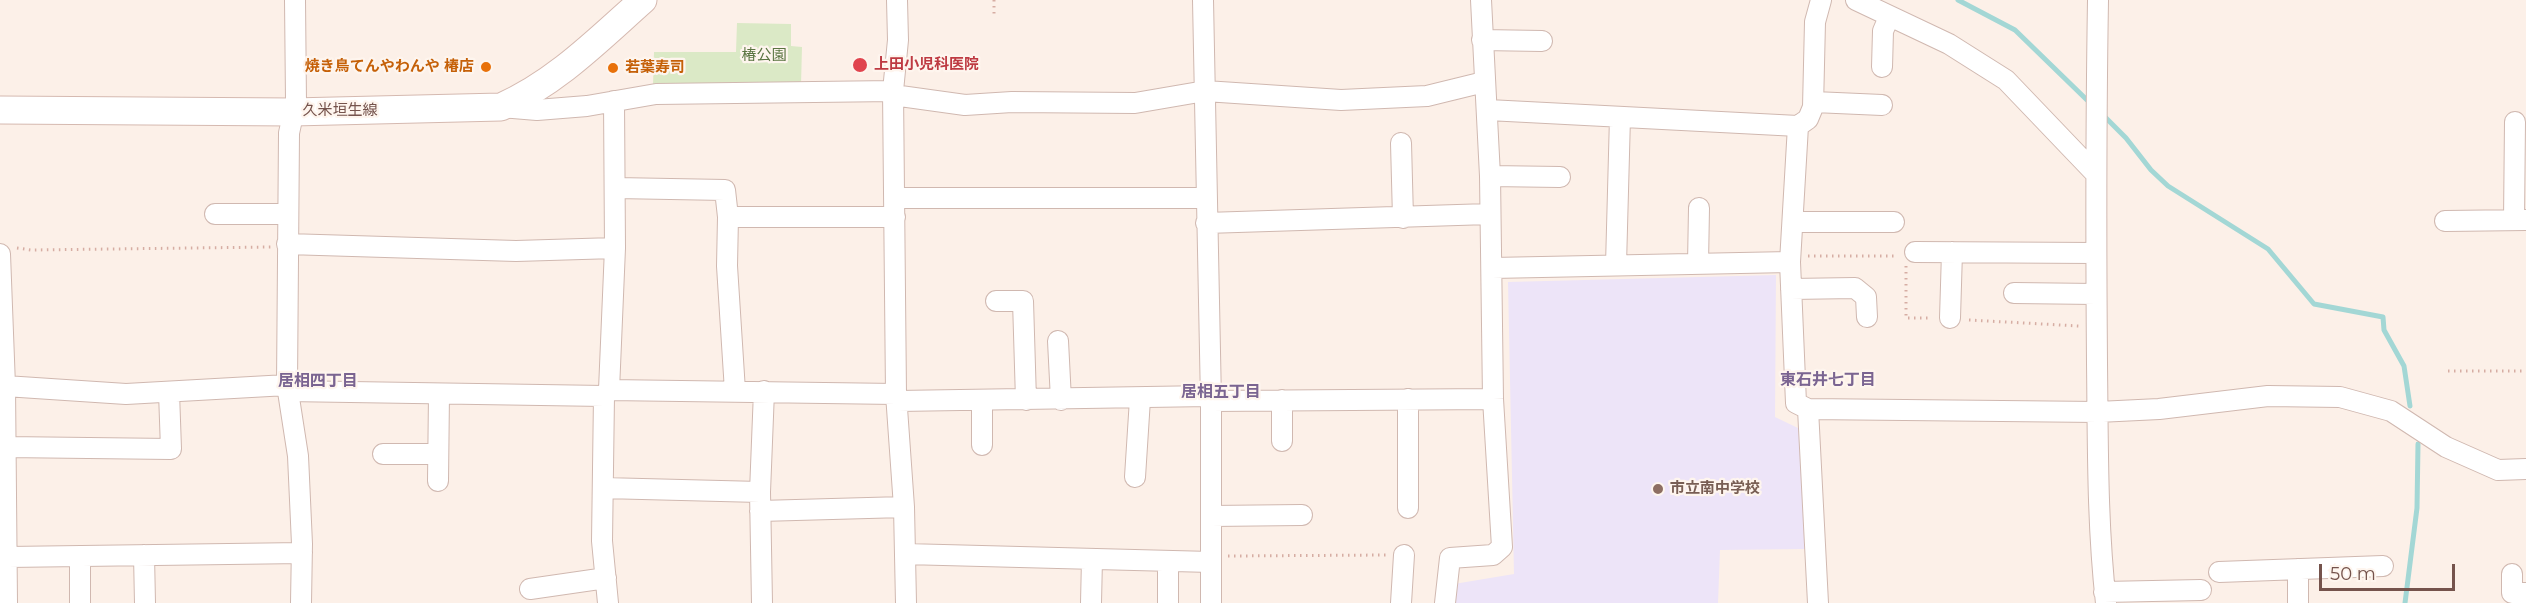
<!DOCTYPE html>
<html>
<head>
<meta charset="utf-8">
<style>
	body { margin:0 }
	#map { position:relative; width:2526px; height:603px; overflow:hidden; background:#fcf0e8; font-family:Montserrat,sans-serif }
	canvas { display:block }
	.scale { position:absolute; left:2319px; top:564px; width:136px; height:27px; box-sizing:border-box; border:3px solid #75534c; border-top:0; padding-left:8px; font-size:18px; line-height:21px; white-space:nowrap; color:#75534c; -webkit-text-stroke:4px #fef5ee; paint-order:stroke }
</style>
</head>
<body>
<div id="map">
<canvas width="2526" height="603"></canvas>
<div class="scale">50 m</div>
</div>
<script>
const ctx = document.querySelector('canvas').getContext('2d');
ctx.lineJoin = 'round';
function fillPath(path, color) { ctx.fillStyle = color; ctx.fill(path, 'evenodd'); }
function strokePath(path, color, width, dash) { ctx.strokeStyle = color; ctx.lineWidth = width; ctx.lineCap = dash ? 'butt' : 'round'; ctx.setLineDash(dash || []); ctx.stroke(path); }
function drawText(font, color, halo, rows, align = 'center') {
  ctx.font = font + ' Montserrat,"Noto Sans JP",sans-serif'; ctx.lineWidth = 4.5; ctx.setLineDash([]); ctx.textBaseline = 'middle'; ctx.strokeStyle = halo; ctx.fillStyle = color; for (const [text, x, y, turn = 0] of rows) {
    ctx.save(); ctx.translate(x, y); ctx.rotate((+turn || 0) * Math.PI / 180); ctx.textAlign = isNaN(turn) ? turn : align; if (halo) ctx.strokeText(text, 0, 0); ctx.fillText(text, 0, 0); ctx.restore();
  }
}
fillPath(new Path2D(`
	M 1776,275 L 1775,417 L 1800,429 L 1806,549 L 1720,550 L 1718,603 L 1452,603 L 1454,584 L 1514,574 L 1508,282 Z`), '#ede4f8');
fillPath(new Path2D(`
	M 737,23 L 791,24 L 791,46 L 802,47 L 801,85 L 653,85 L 654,52 L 736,52 Z`), '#dbe9c6');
strokePath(new Path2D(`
	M 1958,0 L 2015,30 L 2087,100
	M 2106,118 L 2126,138 L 2151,170 L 2168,186 L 2268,249 L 2314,304 L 2383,317 L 2384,330 L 2404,366 L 2410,406
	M 2405,603 L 2417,508 L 2418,444`), '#a3d7d5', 5);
const minor = new Path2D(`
	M 295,0 L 296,101 L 289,133 L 287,385 L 298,456 L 302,544 L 301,603
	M 897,0 L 898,40 L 893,91 L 896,394 L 904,507 L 906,603
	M 1203,0 L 1211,401 L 1211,603
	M 1856,0 L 1949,44 L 2006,80 L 2095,173
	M 2098,0 C 2096,121 2096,242 2097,363 C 2098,443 2097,523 2106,603
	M 1482,40 L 1542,41
	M 1882,67 L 1883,31 L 1889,17
	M 893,95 L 965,105 L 1012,102 L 1135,103 L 1205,91 L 1341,100 L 1427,96 L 1484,82
	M 1814,102 L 1882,105
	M 501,107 L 537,110 L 587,106 L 656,94 L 893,91
	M 1488,110 L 1798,126
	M 1401,143 L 1403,218
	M 1490,176 L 1560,177
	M 616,188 L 725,190 L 728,217 L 895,217
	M 896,198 L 1206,198
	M 215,214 L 288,214
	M 728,217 L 727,266 L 735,391
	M 2514,220 L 2515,122
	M 2445,221 L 2526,220
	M 1793,222 L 1894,222
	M 1206,223 L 1489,214
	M 287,244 L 516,251 L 615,248
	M 1915,252 L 2096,253
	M 0,254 L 5,386 L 7,603
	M 1790,262 L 1798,126 L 1808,119 L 1813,107 L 1815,22 L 1821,0
	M 1698,264 L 1699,208
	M 1616,265 L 1620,117
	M 1492,268 L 1790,262 L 1796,403 L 1808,409 L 2098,412 L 2159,409 L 2268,396 L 2340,397 L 2391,411 L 2446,447 L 2498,470 L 2526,469
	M 1791,289 L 1855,288 L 1866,297 L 1867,317
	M 2014,293 L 2096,294
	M 996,301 L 1023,301 L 1026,400
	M 1950,318 L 1952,252
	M 1058,341 L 1061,400
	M 5,386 L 126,394 L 287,385
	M 609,390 L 615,248 L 614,101
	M 287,391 L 604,396 L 609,390 L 896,394
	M 604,396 L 602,541 L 608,603
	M 1408,399 L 1408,508
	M 898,401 L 1209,396
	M 1211,401 L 1493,399
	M 1808,409 L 1818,603
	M 1282,441 L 1282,400
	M 982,445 L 982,400
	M 6,447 L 171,449 L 169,392
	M 383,454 L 438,454
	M 1135,477 L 1140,399
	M 438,481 L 439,394
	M 603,488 L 760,492
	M 760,511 L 904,507
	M 1211,516 L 1302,515
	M 905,554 L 1211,562
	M 144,555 L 145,603
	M 80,556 L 80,603
	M 8,557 L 302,553
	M 2298,569 L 2298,603
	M 2219,572 L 2383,566
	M 2512,574 L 2512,593 L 2526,593
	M 530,589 L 606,578
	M 2104,592 L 2201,590
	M 762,603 L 760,492 L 764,391
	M 1091,603 L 1092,559
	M 1168,603 L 1168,561
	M 1401,603 L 1404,555
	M 1445,603 L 1450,558 L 1493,555 L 1502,547 L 1493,399 L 1490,176 L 1481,0`);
const secondary = new Path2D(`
	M 0,110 L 293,112 L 501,107 C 556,83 599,39 643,0`);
strokePath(minor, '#d0b8b0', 22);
strokePath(secondary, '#d5b9b0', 29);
strokePath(new Path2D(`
	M 994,0 L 994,17
	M 17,248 L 31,250 L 271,247
	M 1808,256 L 1897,256
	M 1906,266 L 1906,318 L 1932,318
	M 1969,320 L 2079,326
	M 2448,371 L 2526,371
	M 1228,556 L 1386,555`), '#d6ada3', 3, [1.5, 4.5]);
strokePath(minor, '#fff', 20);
strokePath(secondary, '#fff', 27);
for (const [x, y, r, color] of [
	[860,65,8,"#e0444e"],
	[486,67,6,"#e8710a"],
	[613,68,6,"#e8710a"],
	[1658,489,6,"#8d6e63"]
]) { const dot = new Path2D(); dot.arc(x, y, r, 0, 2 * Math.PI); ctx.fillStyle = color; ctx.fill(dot); strokePath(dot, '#fef5ee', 2); }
drawText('15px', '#5a7441', '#fef5ee', [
	["椿公園",764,56]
]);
drawText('bold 15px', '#be3a42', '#fef5ee', [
	["上田小児科医院",874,65]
], 'left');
drawText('bold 15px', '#c56008', '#fef5ee', [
	["焼き鳥てんやわんや 椿店",474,67],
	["若葉寿司",625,68,"left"]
], 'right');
drawText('15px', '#75534c', '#fef5ee', [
	["久米垣生線",340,111]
]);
drawText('bold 15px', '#785e54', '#fef5ee', [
	["市立南中学校",1670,489]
], 'left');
drawText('bold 16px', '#7a6491', '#fef5ee', [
	["東石井七丁目",1828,380],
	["居相四丁目",318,381],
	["居相五丁目",1221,392]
]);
</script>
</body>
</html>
